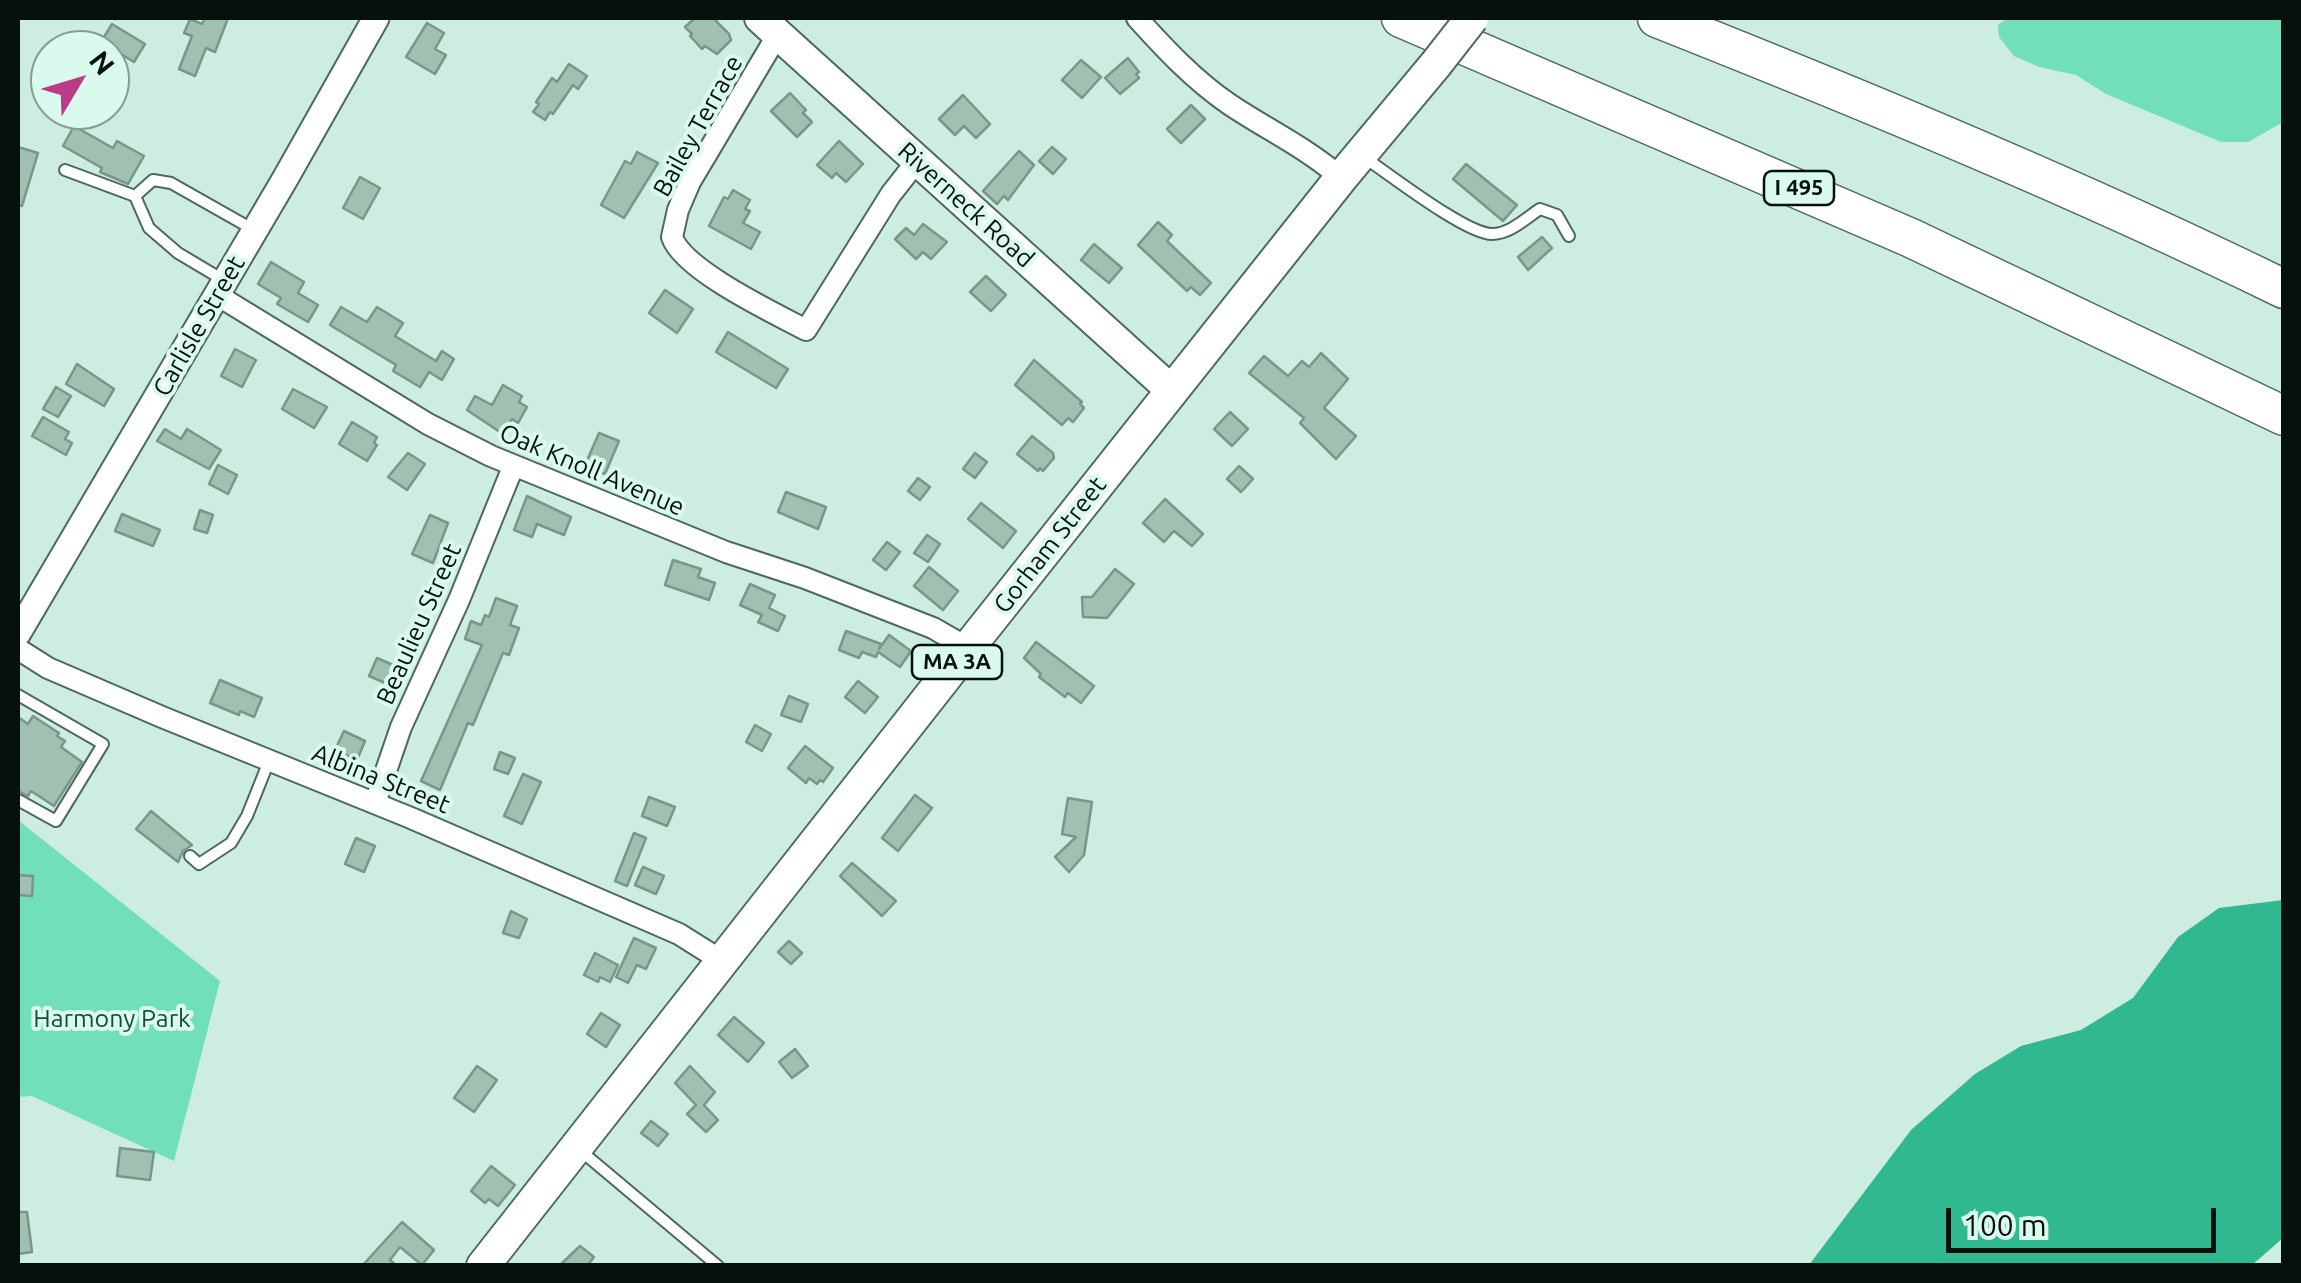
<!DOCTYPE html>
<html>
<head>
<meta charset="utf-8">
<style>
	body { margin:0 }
	#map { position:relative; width:2301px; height:1283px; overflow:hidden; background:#cceddf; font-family:Ubuntu,sans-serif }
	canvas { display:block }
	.frame { position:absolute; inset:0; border:20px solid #06110d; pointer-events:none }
	.north { position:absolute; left:30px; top:30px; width:100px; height:100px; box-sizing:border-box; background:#d9faec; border:2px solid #859d93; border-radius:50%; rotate:52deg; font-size:28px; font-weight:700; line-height:40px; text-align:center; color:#06110d }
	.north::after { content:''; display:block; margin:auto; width:35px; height:45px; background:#bb3b86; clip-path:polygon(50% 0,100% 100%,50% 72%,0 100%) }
	.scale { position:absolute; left:1946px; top:1208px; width:270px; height:45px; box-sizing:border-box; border:5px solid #06110d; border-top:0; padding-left:12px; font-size:30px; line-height:35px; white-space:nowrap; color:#06110d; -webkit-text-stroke:8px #d9faec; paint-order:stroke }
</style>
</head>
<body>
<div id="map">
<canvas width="2301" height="1283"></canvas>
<div class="frame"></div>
<div class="north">N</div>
<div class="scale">100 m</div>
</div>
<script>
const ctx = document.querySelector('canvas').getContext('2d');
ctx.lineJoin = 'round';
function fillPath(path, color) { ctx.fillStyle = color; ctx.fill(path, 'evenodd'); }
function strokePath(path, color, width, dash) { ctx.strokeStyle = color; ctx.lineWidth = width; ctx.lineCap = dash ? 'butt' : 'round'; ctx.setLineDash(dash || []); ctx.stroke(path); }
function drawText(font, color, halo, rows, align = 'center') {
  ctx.font = font + ' Ubuntu,sans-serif'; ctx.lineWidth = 8; ctx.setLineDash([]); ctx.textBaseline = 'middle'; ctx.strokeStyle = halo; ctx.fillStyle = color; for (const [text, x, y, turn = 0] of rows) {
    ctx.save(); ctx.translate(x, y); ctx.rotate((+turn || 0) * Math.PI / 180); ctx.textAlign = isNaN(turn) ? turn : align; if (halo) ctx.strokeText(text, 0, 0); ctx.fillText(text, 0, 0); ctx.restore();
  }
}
fillPath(new Path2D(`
	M 2007,18 L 2283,18 L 2283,122 L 2248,142 L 2221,142 L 2106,94 L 2076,75 L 2039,67 L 2014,56 L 1999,37 L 1998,25 Z
	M 18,820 L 220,981 L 174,1161 L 32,1096 L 18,1097 Z`), '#71dfb8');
fillPath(new Path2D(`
	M 2283,900 L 2283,1238 L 2252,1265 L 1809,1265 L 1911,1130 L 1975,1074 L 2021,1046 L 2081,1030 L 2133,998 L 2178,937 L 2219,908 Z`), '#30b890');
const building = new Path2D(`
	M 205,18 L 228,18 L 215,52 L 206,48 L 195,76 L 179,69 L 192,36 L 184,33 L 190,19 L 202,24 Z
	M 695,18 L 713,18 L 729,34 L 731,40 L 717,54 L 705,46 L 702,49 L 690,36 L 692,34 L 685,27 Z
	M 427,23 L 444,33 L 435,49 L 446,55 L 435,74 L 406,57 Z
	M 112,24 L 145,44 L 134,62 L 101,42 Z
	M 1128,58 L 1139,72 L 1136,74 L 1139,78 L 1120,94 L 1105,78 Z
	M 1081,60 L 1101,77 L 1082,98 L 1062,80 Z
	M 569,64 L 587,76 L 578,89 L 573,85 L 553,114 L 550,112 L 545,120 L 533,112 L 539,104 L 536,102 L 552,78 L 557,82 Z
	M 790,93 L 806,110 L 803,113 L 812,122 L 797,137 L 771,111 Z
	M 963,95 L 990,124 L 976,138 L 964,126 L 955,135 L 939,119 Z
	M 1191,105 L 1205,119 L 1181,143 L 1167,129 Z
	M 74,126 L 113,148 L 117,141 L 144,156 L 128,184 L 100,172 L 102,168 L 63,146 Z
	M 839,141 L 863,164 L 846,182 L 836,173 L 832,178 L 817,165 Z
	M 18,147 L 38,153 L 22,206 L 18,205 Z
	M 1052,147 L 1066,159 L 1053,174 L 1039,161 Z
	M 1019,151 L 1034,165 L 1008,200 L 1004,196 L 997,204 L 983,191 Z
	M 637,152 L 658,163 L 624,218 L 601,205 L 625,161 L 631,164 Z
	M 1466,164 L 1517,205 L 1503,221 L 1453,179 Z
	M 360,177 L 380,188 L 363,219 L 343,208 Z
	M 733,190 L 750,200 L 745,209 L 750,211 L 743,223 L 760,232 L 751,249 L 709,226 L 724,197 L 728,199 Z
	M 1158,222 L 1172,235 L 1167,241 L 1211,283 L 1200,295 L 1191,287 L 1187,291 L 1138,245 Z
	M 923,224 L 947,242 L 931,259 L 923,252 L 916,259 L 895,239 L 906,228 L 914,235 Z
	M 1542,237 L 1552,248 L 1528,270 L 1518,257 Z
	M 1094,244 L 1122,268 L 1109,283 L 1081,260 Z
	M 271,262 L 304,282 L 298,293 L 318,305 L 308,322 L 277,304 L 281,298 L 258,284 Z
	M 986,276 L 1006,295 L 991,311 L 970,292 Z
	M 665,290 L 693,309 L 677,333 L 649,313 Z
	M 341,307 L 367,322 L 377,307 L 403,323 L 395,336 L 436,361 L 442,351 L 454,359 L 442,380 L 429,372 L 420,387 L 393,371 L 396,365 L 330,325 Z
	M 728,332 L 788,369 L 776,388 L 716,352 Z
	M 235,349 L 256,360 L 242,387 L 221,376 Z
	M 1321,353 L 1348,379 L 1324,408 L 1356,436 L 1336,459 L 1300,423 L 1304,418 L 1249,373 L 1264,356 L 1288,376 L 1302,361 L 1309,367 Z
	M 1034,360 L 1082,402 L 1080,404 L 1084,408 L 1073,422 L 1068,418 L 1062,425 L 1015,385 Z
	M 77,364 L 114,389 L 104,406 L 66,384 Z
	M 503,385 L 522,396 L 519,402 L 527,407 L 518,423 L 512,419 L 503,434 L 467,410 L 475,396 L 492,405 Z
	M 56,387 L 71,396 L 58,417 L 43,409 Z
	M 293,389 L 327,407 L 314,428 L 282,409 Z
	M 1230,412 L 1248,429 L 1232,446 L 1214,429 Z
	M 43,417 L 69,432 L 65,439 L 72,443 L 66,455 L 32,436 Z
	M 352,422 L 377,437 L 374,443 L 377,445 L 367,461 L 339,444 Z
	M 165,429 L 181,439 L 187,429 L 221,450 L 209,469 L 157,441 Z
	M 599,433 L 619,441 L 605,474 L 585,465 Z
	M 1032,436 L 1053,453 L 1054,458 L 1043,471 L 1040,468 L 1038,471 L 1017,454 Z
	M 408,453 L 425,464 L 407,490 L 388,477 Z
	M 975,453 L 987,462 L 975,478 L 963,469 Z
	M 218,465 L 237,475 L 228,494 L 209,484 Z
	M 1239,466 L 1253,479 L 1241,492 L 1227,479 Z
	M 918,478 L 930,487 L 920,500 L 908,491 Z
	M 786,492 L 826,507 L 818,529 L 778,512 Z
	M 527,496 L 571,517 L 564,535 L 537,524 L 532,537 L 514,530 Z
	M 1165,499 L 1203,534 L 1192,546 L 1174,531 L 1164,542 L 1143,523 Z
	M 981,503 L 1016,531 L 1003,548 L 968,519 Z
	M 200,510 L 213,515 L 207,533 L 194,529 Z
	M 122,514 L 160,530 L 153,546 L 115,531 Z
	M 430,515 L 448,523 L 433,563 L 412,554 Z
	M 927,535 L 940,544 L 928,562 L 914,553 Z
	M 887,542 L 900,552 L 886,570 L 873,560 Z
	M 673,560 L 701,569 L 698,577 L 715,583 L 709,600 L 665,585 Z
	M 929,567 L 958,591 L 943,610 L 914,586 Z
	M 1115,569 L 1134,584 L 1107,618 L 1083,617 L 1082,597 L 1092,597 Z
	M 750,584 L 775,595 L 769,608 L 785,616 L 778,631 L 758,622 L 762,615 L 740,605 Z
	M 496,598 L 517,606 L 510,625 L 519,628 L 509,655 L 503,653 L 473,725 L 468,723 L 440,790 L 421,781 L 482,645 L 465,639 L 471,621 L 481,625 L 485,615 L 489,617 Z
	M 846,631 L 881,644 L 879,649 L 889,635 L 911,651 L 900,667 L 878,652 L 876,657 L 862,652 L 859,658 L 839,650 Z
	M 1036,642 L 1094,686 L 1081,703 L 1068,693 L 1065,697 L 1039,677 L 1041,674 L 1024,658 Z
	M 377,658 L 400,668 L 392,686 L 369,676 Z
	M 220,680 L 262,698 L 254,717 L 240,711 L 239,715 L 210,703 Z
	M 858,681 L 878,697 L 865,713 L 845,697 Z
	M 789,696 L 808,704 L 801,722 L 781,715 Z
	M 33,716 L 59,733 L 57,736 L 65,741 L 61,747 L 82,762 L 54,806 L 31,791 L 28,796 L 18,791 L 18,717 L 28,724 Z
	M 755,725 L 771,734 L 762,751 L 746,742 Z
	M 344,731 L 365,741 L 357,760 L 335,750 Z
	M 805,746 L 833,768 L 823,782 L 820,780 L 817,784 L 809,778 L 806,783 L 788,768 Z
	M 500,752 L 515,758 L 508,774 L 494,769 Z
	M 523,774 L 541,782 L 522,824 L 504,816 Z
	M 915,795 L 932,808 L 898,851 L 882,838 Z
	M 649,797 L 675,807 L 667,826 L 642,816 Z
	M 1068,798 L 1092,802 L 1084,855 L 1069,872 L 1055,857 L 1076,837 L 1062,834 Z
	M 151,811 L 192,845 L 183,851 L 178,862 L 136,829 Z
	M 634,833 L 646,838 L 627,886 L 615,881 Z
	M 356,838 L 375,846 L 364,872 L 345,864 Z
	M 852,863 L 896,901 L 882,916 L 840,876 Z
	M 643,867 L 664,876 L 656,894 L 635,885 Z
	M 18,875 L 33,876 L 32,896 L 18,895 Z
	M 511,911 L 527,919 L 519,938 L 503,933 Z
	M 634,938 L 656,948 L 646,969 L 637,965 L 628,983 L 616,977 Z
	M 789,941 L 802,953 L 791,964 L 778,952 Z
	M 595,953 L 618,965 L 610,982 L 600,977 L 598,982 L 584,975 Z
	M 601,1013 L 620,1025 L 606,1047 L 587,1034 Z
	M 734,1017 L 764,1043 L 748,1062 L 718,1035 Z
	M 795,1049 L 808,1066 L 792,1078 L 779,1062 Z
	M 477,1066 L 497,1080 L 474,1112 L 454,1098 Z
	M 690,1066 L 715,1092 L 704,1105 L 718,1120 L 706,1132 L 687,1114 L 696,1105 L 675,1083 Z
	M 651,1121 L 668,1134 L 658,1146 L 641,1133 Z
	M 120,1148 L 154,1152 L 150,1180 L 117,1176 Z
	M 491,1166 L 515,1185 L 498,1206 L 489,1199 L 485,1203 L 471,1191 Z
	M 18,1212 L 27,1212 L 32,1252 L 18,1254 Z
	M 402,1222 L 434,1250 L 422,1265 L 400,1247 L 390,1260 L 397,1266 L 362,1266 Z
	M 580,1246 L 594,1257 L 587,1266 L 559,1266 Z`);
fillPath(building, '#a0c0b2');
strokePath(building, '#78968a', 2.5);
const service = new Path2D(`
	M 1365,158 C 1389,174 1466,234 1492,234 C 1510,234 1526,218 1540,209 L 1557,215 L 1569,236
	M 65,170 L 135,196 L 153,180 L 171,183 L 254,230
	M 135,196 L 149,228 L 178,253 L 225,281
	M 18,695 L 103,744 L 56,821 L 18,800
	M 190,856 L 199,864 L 231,843 L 247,816 L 269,761
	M 581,1151 L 718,1266`);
const minor = new Path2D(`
	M 1137,18 C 1165,49 1194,80 1229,104 C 1266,129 1307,148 1341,178
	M 778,34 L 690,182 L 678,210 L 672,237 C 683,270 774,313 806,330 L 891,194 L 917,161
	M 217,295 L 428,424 L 491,456 L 726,552 L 805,578 L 933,628 L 968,648
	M 18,649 L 48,668 L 162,717 L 411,818 L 679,934 L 722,961
	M 375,803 L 401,727 L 459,600 L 513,467`);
const tertiary = new Path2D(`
	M 18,633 L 285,179 L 376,18`);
const secondary = new Path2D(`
	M 760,18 L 1172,391`);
const primary = new Path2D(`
	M 483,1266 L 968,648 L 1341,178 L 1436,64`);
const motorway = new Path2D(`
	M 1401,18 L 1911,238 L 2284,416
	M 1657,18 C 1869,102 2079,189 2284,289`);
strokePath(service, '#4c695d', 14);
strokePath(minor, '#4c695d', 24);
strokePath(tertiary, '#4c695d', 29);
strokePath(secondary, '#4c695d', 34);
strokePath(primary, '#4c695d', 36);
strokePath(motorway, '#4c695d', 41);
strokePath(service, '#fff', 10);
strokePath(minor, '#fff', 20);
strokePath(tertiary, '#fff', 25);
strokePath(secondary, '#fff', 30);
strokePath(primary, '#fff', 32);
strokePath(motorway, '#fff', 38);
const primaryBridge = new Path2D(`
	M 1436,64 L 1472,18`);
strokePath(primaryBridge, '#4c695d', 36, []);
strokePath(primaryBridge, '#fff', 32);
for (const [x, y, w] of [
	[1799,188,70],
	[957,662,90]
]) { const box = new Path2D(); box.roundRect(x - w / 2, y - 17, w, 34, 8); ctx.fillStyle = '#d9faec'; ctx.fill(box); strokePath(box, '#06110d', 2.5); }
drawText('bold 22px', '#06110d', null, [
	["I 495",1799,188],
	["MA 3A",957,662]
]);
drawText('25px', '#06110d', '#d9faec', [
	["Bailey Terrace",698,126,-61],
	["Riverneck Road",966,205,42],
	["Carlisle Street",199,326,-60],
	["Oak Knoll Avenue",592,470,23],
	["Gorham Street",1050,545,-52],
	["Beaulieu Street",419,624,-66],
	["Albina Street",381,779,22]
]);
drawText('25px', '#164c3b', '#d9faec', [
	["Harmony Park",112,1019]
]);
</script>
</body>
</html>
